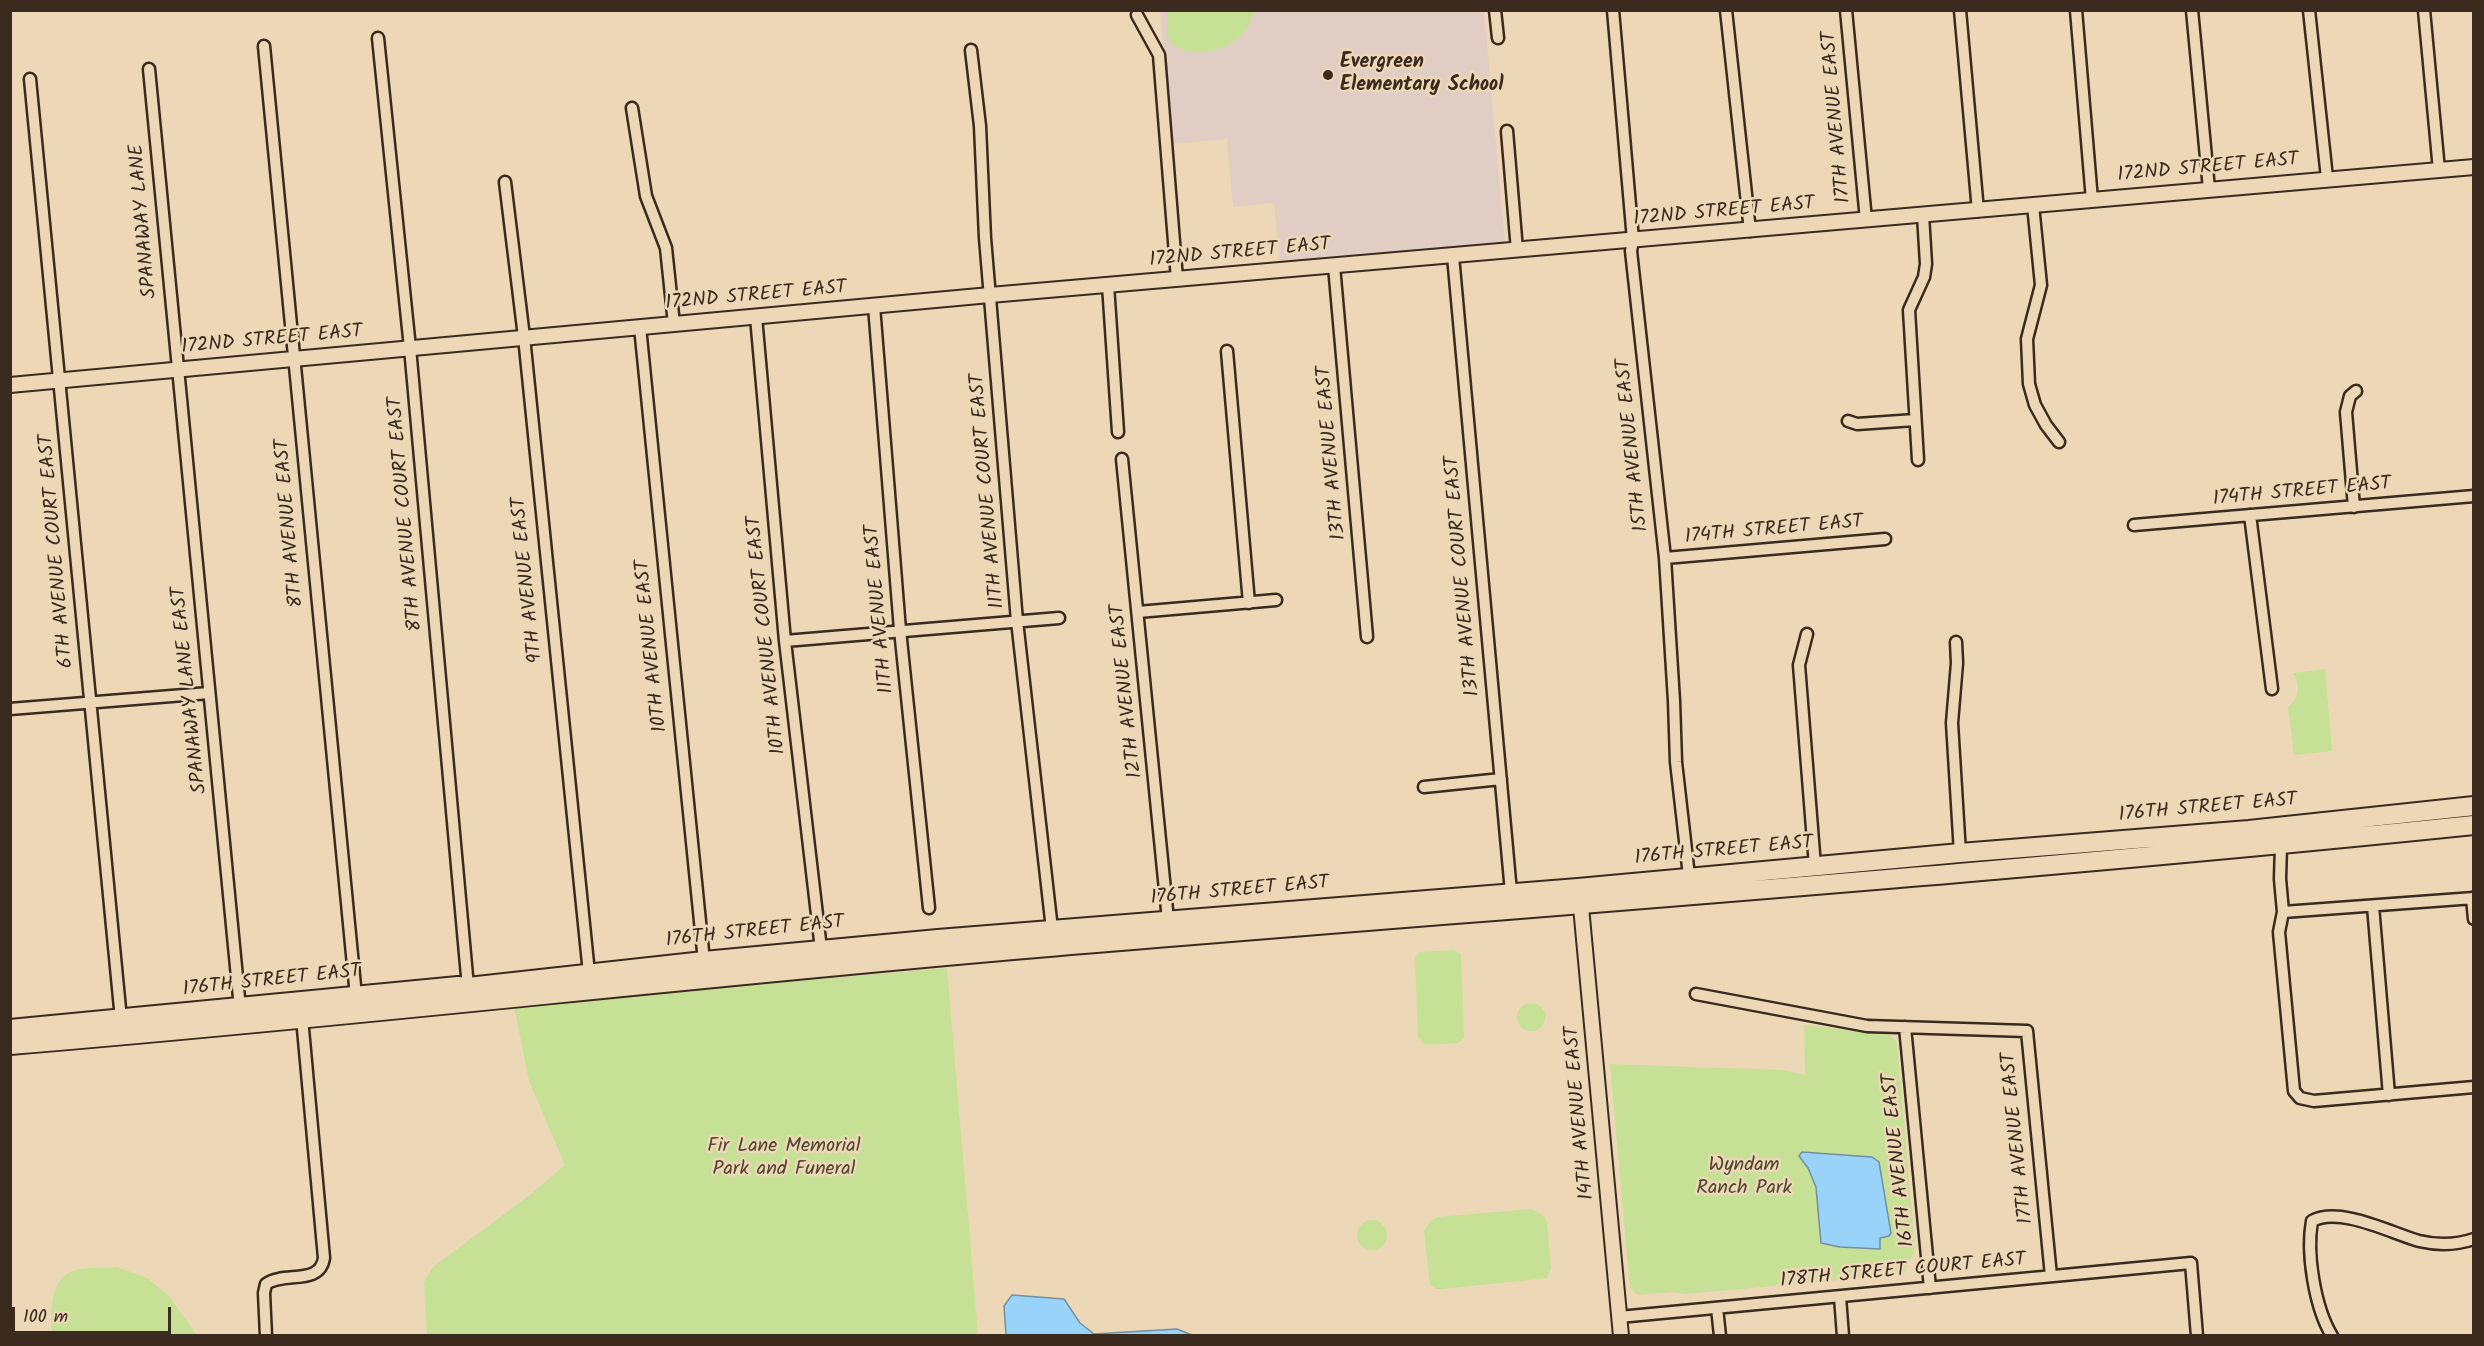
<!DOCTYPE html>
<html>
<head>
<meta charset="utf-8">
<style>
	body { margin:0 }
	#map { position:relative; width:2484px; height:1346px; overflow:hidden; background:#ecd8b6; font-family:Kalam,sans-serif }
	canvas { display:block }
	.frame { position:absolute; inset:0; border:12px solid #3b2a1e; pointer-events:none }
	.scale { position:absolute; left:12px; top:1307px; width:159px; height:27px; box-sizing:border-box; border:3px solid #3b2a1e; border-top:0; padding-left:8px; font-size:18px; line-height:21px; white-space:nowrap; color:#3b2a1e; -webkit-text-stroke:4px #ecd8b6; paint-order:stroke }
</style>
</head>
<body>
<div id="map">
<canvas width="2484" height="1346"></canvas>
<div class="frame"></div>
<div class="scale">100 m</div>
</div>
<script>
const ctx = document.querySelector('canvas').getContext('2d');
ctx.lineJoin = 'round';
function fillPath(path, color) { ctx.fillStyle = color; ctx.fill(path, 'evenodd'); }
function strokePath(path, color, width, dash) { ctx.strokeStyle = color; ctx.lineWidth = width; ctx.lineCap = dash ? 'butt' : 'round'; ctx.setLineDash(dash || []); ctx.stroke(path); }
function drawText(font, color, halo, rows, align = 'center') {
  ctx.font = font + ' Kalam,sans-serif'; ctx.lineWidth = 5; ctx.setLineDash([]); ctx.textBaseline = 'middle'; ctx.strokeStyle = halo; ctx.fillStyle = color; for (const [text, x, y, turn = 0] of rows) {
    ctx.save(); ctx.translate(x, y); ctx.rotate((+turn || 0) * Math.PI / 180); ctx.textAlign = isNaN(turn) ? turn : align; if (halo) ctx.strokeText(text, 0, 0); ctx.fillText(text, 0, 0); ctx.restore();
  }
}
fillPath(new Path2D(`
	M 1160,11 L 1484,11 L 1505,242 L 1280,263 L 1274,203 L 1233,207 L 1227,139 L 1172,144 Z`), '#e0cec5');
fillPath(new Path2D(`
	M 1167,11 L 1167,10 L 1254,11 C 1247,40 1218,56 1188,51 C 1181,50 1172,47 1169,39 C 1166,31 1168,19 1167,11 Z
	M 2325,669 L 2332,751 L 2294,755 L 2288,707 C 2300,698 2300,685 2293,673 Z
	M 1454,950 L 1461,954 L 1464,1038 L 1458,1043 L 1425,1045 L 1418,1037 L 1415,958 L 1420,952 Z
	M 947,968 L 978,1335 L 427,1335 L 424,1282 L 433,1267 L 531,1194 L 565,1165 L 529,1081 L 514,1006 Z
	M1517 1017a14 14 0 1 1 28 0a14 14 0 1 1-28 0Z
	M 1804,1025 L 1890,1035 L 1897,1042 L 1915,1249 L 1904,1274 L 1685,1294 L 1673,1292 L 1638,1295 L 1630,1288 L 1610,1064 L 1783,1070 L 1805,1075 Z
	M 1531,1209 L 1544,1216 L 1547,1222 L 1551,1268 L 1547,1278 L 1442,1289 L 1436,1289 L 1430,1285 L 1424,1231 L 1431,1221 L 1438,1217 Z
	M1357 1235a15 15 0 1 1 30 0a15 15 0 1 1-30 0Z
	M 117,1267 L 147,1278 L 168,1295 L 197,1335 L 52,1335 C 51,1312 48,1274 80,1269 C 92,1267 105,1268 117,1267 Z`), '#c6e096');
const water = new Path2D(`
	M 1802,1152 L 1872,1157 L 1879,1162 L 1891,1233 L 1889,1236 L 1880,1238 L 1880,1249 L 1840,1247 L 1821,1243 L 1816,1187 L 1808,1168 L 1799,1156 Z
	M 1012,1295 L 1064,1299 L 1080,1323 L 1094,1334 L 1177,1329 L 1192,1335 L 1006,1335 L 1004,1306 Z`);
fillPath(water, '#99d3f9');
strokePath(water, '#738fa1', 1.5);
const minor = new Path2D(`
	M 1495,10 L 1498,38
	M 1613,10 L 1633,240 L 1631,251 L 1665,558 L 1674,701 L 1676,762 L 1689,876
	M 1726,10 L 1750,231
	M 1846,10 L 1866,220
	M 1960,10 L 1978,211
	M 2076,10 L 2092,200
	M 2192,10 L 2209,189
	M 2309,10 L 2327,178
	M 2424,10 L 2439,170
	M 1137,15 L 1159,55 L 1177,279
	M 378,38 L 410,348 L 468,987
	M 264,46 L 356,996
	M 971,50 L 980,126 L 985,238 L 1017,621 L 1052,929
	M 149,69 L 240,1008
	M 30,79 L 121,1019
	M 632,108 L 646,196 L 666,248 L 674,324
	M 1507,131 L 1517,250
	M 505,182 L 524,337 L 589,973
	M 2033,205 L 2041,285 L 2027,339 L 2029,384 L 2035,405 L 2046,425 L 2059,442
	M 1453,256 L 1511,892
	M 1334,266 L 1367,637
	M 1108,285 L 1118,432
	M 874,306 L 900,630 L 929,908
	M 756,317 L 785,641 L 821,949
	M 640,327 L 704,961
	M 1227,351 L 1249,603
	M 1848,421 L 1857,424 L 1915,420
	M 1122,459 L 1168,920
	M 1918,460 L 1909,310 L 1924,277 L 1926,264 L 1923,215
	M 2354,507 L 2346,412 L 2350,396 L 2356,391
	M 2250,515 L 2272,689
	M 2134,525 L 2474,496
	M 1665,558 L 1885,539
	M 1138,612 L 1276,600
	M 1807,634 L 1799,665 L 1815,866
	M 785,641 L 1059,618
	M 1956,642 L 1957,663 L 1952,723 L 1960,853
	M 10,709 L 209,693
	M 1424,787 L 1501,779
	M 2281,845 L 2280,879 L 2283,912 L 2279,932 L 2294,1091 L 2300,1098 L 2314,1101 L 2474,1087
	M 2472,898 L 2474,919
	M 2373,906 L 2389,1095
	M 2283,912 L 2474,898
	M 1696,994 L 1867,1026 L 2027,1031 L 2051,1276
	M 1905,1027 L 1930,1288
	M 1840,1297 L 1843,1336
	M 1717,1308 L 1720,1336
	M 1619,1317 L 2191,1263 L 2197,1336
	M 266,1336 L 264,1293 L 266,1284 C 284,1271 320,1286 324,1258 L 302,1018
	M 2332,1336 C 2315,1308 2306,1254 2312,1221 C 2340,1206 2391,1233 2419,1241 C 2436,1245 2456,1245 2474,1239`);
const tertiary = new Path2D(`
	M 10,385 L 990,295 L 2474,167
	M 1580,896 L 1621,1336`);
const primary = new Path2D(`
	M 10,1029 L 458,986 L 468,987 L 704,961 L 938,939 L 1578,888 L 1960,853 L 2249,830 L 2474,806
	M 10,1045 C 353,1017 695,977 1037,948 C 1516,908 1996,874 2474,825`);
strokePath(minor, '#3b2a1e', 15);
strokePath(tertiary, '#3b2a1e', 18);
strokePath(primary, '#3b2a1e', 22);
strokePath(minor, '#ecd8b6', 10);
strokePath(tertiary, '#ecd8b6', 14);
strokePath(primary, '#ecd8b6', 18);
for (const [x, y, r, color] of [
	[1328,75,6,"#3b2a1e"]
]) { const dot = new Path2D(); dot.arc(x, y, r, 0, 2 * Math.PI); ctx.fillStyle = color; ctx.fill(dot); strokePath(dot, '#ecd8b6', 2); }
drawText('bold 20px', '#3b2a1e', '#ecd8b6', [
	["Evergreen",1340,64],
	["Elementary School",1340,87]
], 'left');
drawText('20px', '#3b2a1e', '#ecd8b6', [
	["17TH AVENUE EAST",1838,117,-95],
	["172ND STREET EAST",2208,169,-5],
	["172ND STREET EAST",1724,213,-5],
	["SPANAWAY LANE",145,221,-95],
	["172ND STREET EAST",1240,254,-5],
	["172ND STREET EAST",756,297,-5],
	["172ND STREET EAST",272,341,-5],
	["15TH AVENUE EAST",1634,445,-96],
	["13TH AVENUE EAST",1333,453,-95],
	["11TH AVENUE COURT EAST",989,491,-95],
	["174TH STREET EAST",2302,493,-5],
	["8TH AVENUE COURT EAST",407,514,-95],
	["8TH AVENUE EAST",291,523,-95],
	["174TH STREET EAST",1774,531,-5],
	["6TH AVENUE COURT EAST",58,551,-95],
	["13TH AVENUE COURT EAST",1464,576,-95],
	["9TH AVENUE EAST",529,580,-96],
	["11TH AVENUE EAST",881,609,-95],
	["10TH AVENUE COURT EAST",768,635,-96],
	["10TH AVENUE EAST",653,646,-96],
	["SPANAWAY LANE EAST",191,690,-96],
	["12TH AVENUE EAST",1128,691,-96],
	["176TH STREET EAST",2208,809,-5],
	["176TH STREET EAST",1724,852,-5],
	["176TH STREET EAST",1240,892,-5],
	["176TH STREET EAST",755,933,-6],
	["176TH STREET EAST",272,982,-6],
	["14TH AVENUE EAST",1581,1113,-95],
	["17TH AVENUE EAST",2019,1138,-96],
	["16TH AVENUE EAST",1900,1160,-96],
	["178TH STREET COURT EAST",1903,1272,-5]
]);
drawText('20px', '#504530', '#ecd8b6', [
	["Fir Lane Memorial",784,1148],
	["Park and Funeral",784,1171],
	["Wyndam",1744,1167],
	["Ranch Park",1744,1190]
]);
</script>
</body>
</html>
